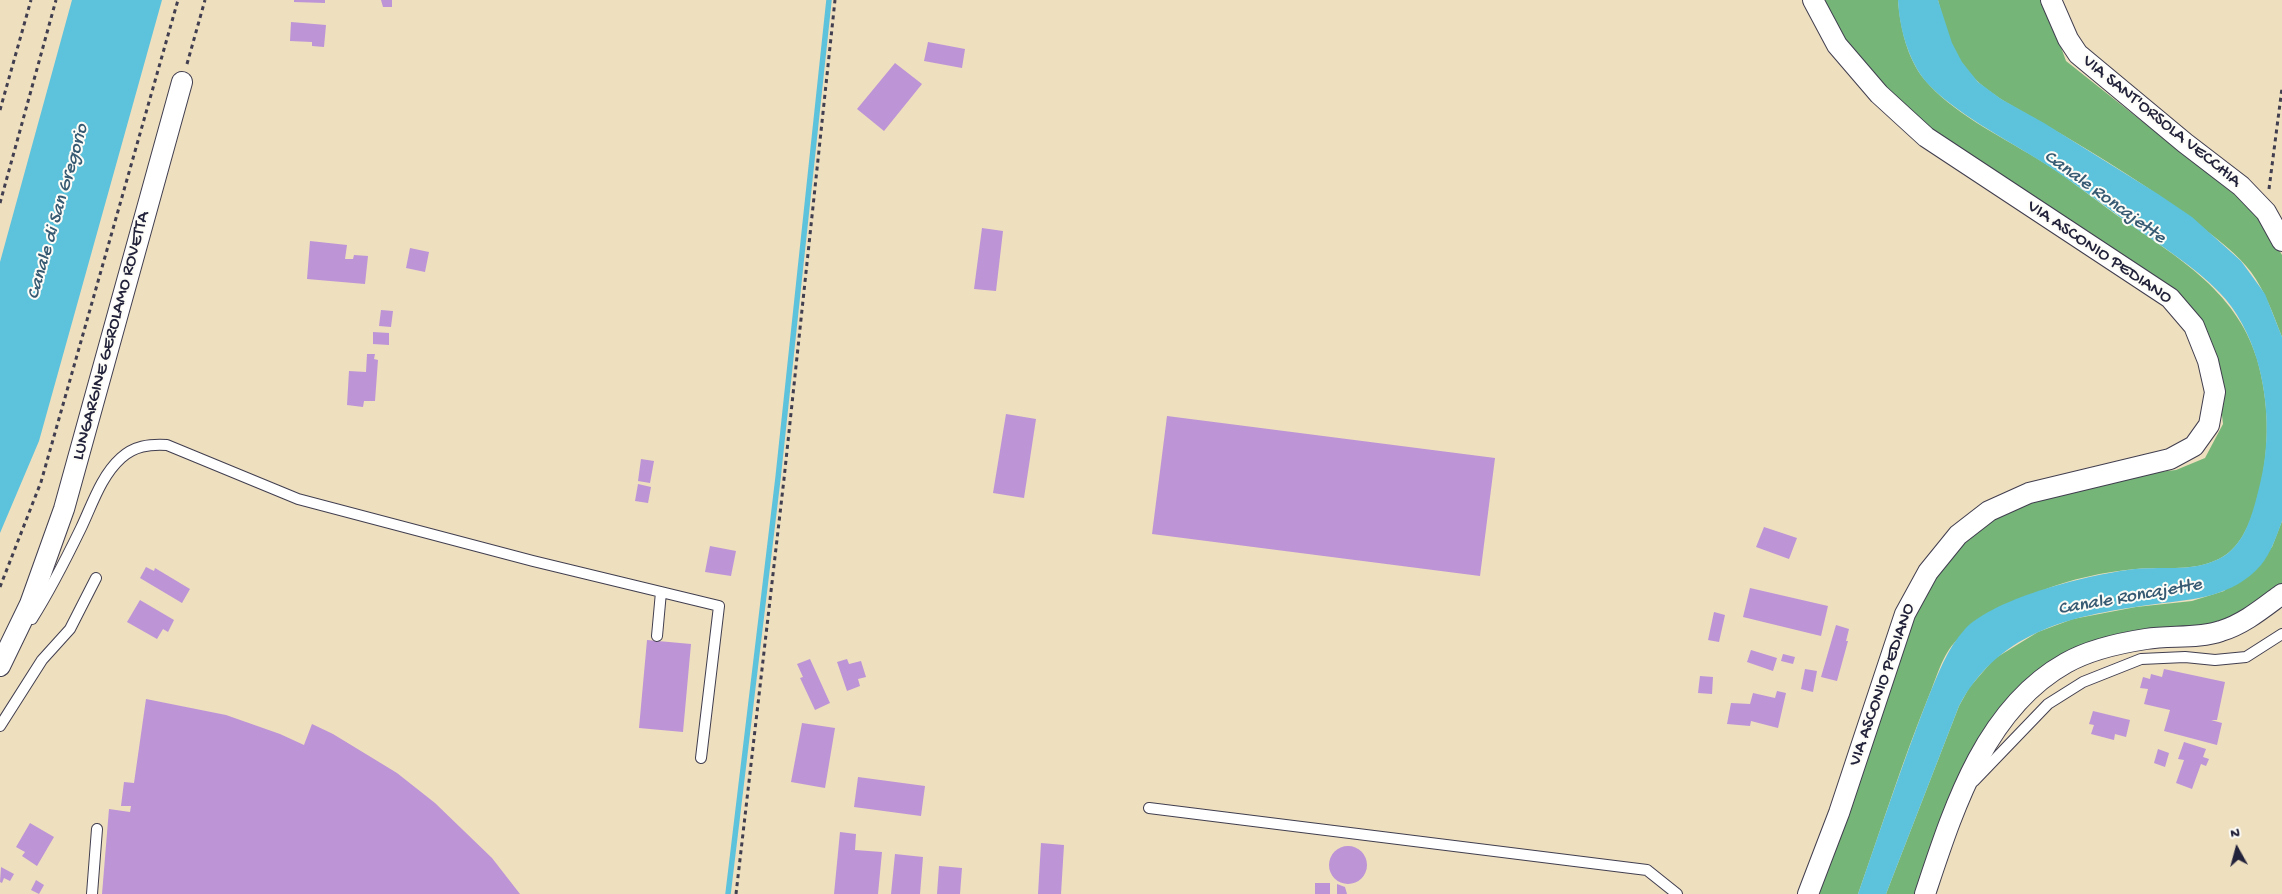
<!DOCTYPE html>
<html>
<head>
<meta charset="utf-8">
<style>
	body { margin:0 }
	#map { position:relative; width:2282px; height:894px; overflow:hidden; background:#eedfbf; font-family:"Gochi Hand",sans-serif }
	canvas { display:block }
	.north { position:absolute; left:2212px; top:824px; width:50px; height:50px; -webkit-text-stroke:4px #fdfcf7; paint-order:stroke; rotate:353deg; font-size:14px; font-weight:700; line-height:20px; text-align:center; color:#22223b }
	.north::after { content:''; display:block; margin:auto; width:18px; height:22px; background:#22223b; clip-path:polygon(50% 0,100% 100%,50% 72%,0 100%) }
</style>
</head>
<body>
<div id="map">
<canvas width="2282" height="894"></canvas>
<div class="north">N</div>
</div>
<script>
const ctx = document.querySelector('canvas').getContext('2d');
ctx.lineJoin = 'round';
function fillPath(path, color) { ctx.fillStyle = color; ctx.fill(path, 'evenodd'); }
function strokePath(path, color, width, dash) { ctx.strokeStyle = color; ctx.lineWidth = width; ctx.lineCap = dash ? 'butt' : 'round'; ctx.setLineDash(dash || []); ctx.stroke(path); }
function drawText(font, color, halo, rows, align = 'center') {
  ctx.font = font + ' "Gochi Hand",sans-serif'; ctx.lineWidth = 4; ctx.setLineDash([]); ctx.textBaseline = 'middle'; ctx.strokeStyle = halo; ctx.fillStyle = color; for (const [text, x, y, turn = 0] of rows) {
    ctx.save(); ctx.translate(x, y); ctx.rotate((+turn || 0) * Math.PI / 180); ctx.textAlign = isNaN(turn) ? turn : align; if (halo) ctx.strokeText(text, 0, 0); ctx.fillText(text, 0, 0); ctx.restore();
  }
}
fillPath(new Path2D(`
	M 1817,0 L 1898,0 C 1900,27 1907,58 1924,79 C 1951,112 2000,136 2036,158 C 2063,174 2089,195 2115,214 C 2172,254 2236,289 2257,359 C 2269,401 2270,446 2260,488 C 2254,511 2246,542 2224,556 C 2197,573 2166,566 2136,569 C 2104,572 2070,579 2041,591 C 2023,597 2006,610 1990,620 C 1980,626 1965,631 1957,640 C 1942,654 1936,680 1928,698 C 1902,762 1881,829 1858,894 L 1816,894 L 1908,616 L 1930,578 L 1962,543 L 1993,518 L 2032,499 L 2114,477 L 2176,470 L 2205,458 L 2223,424 L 2219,388 L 2199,322 L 1930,136 L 1838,42 Z
	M 1938,0 L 2044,0 L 2066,61 L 2259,214 L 2282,255 L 2282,337 C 2273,314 2265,291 2251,272 C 2238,255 2220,241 2203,228 C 2154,189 2099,156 2044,124 C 2018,108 1987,95 1967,70 C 1951,50 1944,24 1938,0 Z
	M 2282,521 L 2282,600 L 2222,636 L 2147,641 L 2068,664 L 1985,730 L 1924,894 L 1886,894 L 1959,706 L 1969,688 L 1994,659 L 2038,632 L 2073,619 L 2136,607 L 2192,601 L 2224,591 L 2272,547 Z`), '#75b678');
fillPath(new Path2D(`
	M 72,0 L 162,0 L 39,441 L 0,533 L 0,262 Z
	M 1898,0 L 1938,0 L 1952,43 L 1962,62 L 1978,82 L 2001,99 L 2044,123 L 2158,194 L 2192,217 L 2241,261 L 2265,294 L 2282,337 L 2282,521 C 2277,535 2271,553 2261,565 C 2233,597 2195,599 2156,604 C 2076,615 2001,628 1959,706 L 1886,894 L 1858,894 C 1881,828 1903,762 1928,698 C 1938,674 1947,649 1965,629 C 1996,597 2091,574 2135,569 C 2166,566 2196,573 2224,556 C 2246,542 2253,512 2259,488 C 2270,447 2269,401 2257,360 C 2250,336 2237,310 2219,292 C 2194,266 2161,246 2131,225 C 2096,200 2062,173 2024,151 C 1993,132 1934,100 1917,69 C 1905,48 1899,23 1898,0 Z`), '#5dc2db');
strokePath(new Path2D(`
	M 728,894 L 778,478 L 829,0`), '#5dc2db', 5.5);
fillPath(new Path2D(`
	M 294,0 L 325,0 L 325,3 L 294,2 Z
	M 381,0 L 392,0 L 392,7 L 383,7 Z
	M 291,22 L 326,25 L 324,47 L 312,46 L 312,42 L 290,41 Z
	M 928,42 L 965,49 L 962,68 L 924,61 Z
	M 895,63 L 922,84 L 884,131 L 857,109 Z
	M 982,228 L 1003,231 L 996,291 L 974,289 Z
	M 310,241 L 347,245 L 345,259 L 353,259 L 354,255 L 368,256 L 365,284 L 307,279 Z
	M 410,248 L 429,252 L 425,272 L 406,268 Z
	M 381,310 L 393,311 L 391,327 L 379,326 Z
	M 373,332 L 389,333 L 389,345 L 373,344 Z
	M 367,354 L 375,354 L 374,359 L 378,360 L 375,401 L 364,401 L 363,407 L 347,405 L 349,371 L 366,372 Z
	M 1006,414 L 1036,419 L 1024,498 L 993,493 Z
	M 1167,416 L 1495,458 L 1480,576 L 1152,534 Z
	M 641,459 L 654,461 L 650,483 L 638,481 Z
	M 638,484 L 651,487 L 648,503 L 635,501 Z
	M 1764,527 L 1797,538 L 1789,559 L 1756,547 Z
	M 710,546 L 736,551 L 731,576 L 705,572 Z
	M 146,567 L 154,571 L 155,568 L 190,589 L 182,603 L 140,578 Z
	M 1750,588 L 1828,606 L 1821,636 L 1743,617 Z
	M 140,600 L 174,620 L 168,632 L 163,629 L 157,639 L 127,622 Z
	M 1714,612 L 1725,615 L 1719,642 L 1708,640 Z
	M 1836,625 L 1849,629 L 1846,641 L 1848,641 L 1837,681 L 1821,677 Z
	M 647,640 L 691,644 L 683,732 L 639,728 Z
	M 1751,650 L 1777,658 L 1773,671 L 1747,662 Z
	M 1783,654 L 1795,657 L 1793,664 L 1781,661 Z
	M 810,659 L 830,703 L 815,710 L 800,678 L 803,677 L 797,664 Z
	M 847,659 L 849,664 L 861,661 L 866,677 L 858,679 L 860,686 L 847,691 L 837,662 Z
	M 1805,669 L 1817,671 L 1813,692 L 1801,689 Z
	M 2164,669 L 2225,682 L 2217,720 L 2211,720 L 2222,723 L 2217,745 L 2164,731 L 2170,710 L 2144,704 L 2148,689 L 2140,688 L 2143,677 L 2150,679 L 2151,674 L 2162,677 Z
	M 1700,676 L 1713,677 L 1712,694 L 1698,693 Z
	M 1777,691 L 1786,693 L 1778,728 L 1751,721 L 1750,726 L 1727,724 L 1731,703 L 1750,704 L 1753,693 L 1775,698 Z
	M 146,699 L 226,715 L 280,734 L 304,745 L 312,724 L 333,734 L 397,773 L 435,803 L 492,858 L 520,894 L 102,894 L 109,809 L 130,812 L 131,806 L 121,806 L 124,782 L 134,783 Z
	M 2093,711 L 2130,720 L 2126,737 L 2115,734 L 2114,740 L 2091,734 L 2094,725 L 2089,724 Z
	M 802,723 L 835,728 L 825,788 L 791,782 Z
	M 2184,742 L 2206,749 L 2203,757 L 2209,759 L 2206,766 L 2201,764 L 2192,789 L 2176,783 L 2184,760 L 2178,759 Z
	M 2158,749 L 2169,753 L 2165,767 L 2154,763 Z
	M 858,777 L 925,786 L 921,816 L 854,807 Z
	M 30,823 L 54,837 L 37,866 L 22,856 L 25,852 L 16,847 Z
	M 840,832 L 856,834 L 855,850 L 882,852 L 878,894 L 834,894 Z
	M 1041,843 L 1064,845 L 1061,894 L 1038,894 Z
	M1329 865a19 19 0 1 1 38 0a19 19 0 1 1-38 0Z
	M 895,854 L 923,857 L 920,894 L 891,894 Z
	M 939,866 L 962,868 L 960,894 L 937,894 Z
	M 1,867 L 14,874 L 10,881 L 4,878 L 2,883 L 0,882 Z
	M 36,880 L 44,885 L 39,894 L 31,890 Z
	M 1315,883 L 1330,883 L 1330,894 L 1315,894 Z
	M 1337,884 L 1345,887 L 1347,894 L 1337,894 Z`), '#bd94d6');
const lane = new Path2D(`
	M 32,619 C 51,589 66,559 81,528 C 92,505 101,476 121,458 C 134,446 149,444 167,445 L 298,499 L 533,561 L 719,606 L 701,758
	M 657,636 L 661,592
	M 0,726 L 42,660 L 70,629 L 96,578
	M 1974,781 L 2048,704 L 2083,682 L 2141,659 L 2185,657 L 2215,660 L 2246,657 L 2282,634
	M 1149,808 L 1647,870 L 1677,894
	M 92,894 L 97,829`);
const street = new Path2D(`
	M 2051,0 L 2068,39 L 2078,54 L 2185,143 L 2241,186 L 2266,212 L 2282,241
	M 0,666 L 30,604 L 64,509 L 182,82
	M 1808,894 L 1839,813 L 1905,614 L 1928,572 L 1958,535 L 1989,511 L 2029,493 L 2170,459 L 2194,446 L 2209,425 L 2215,392 L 2208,361 L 2194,326 L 2170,298 L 1926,137 L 1879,94 L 1837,45 L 1813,0
	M 1925,894 C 1953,810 1984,709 2066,663 C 2089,650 2120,643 2146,639 C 2170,635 2198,639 2221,631 C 2244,624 2263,608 2282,594`);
strokePath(lane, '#413e4f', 12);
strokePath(street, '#413e4f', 22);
strokePath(new Path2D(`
	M 187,64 L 205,0
	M 0,110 L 31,0
	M 2269,189 L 2282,88
	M 0,203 L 56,0
	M 0,587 L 41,482 L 178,0
	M 736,894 L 784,479 L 835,0`), '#413e4f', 3, [4, 4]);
strokePath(lane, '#fff', 10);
strokePath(street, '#fff', 20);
drawText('18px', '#22223b', '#fdfcf7', [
	["VIA SANT'ORSOLA VECCHIA",2161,122,39],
	["VIA ASCONIO PEDIANO",2099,253,34],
	["LUNGARGINE GEROLAMO ROVETTA",112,336,-75],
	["VIA ASCONIO PEDIANO",1883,685,-71]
]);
drawText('italic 19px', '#375a73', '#fdfcf7', [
	["Canale Roncajette",2104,198,36],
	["Canale di San Gregorio",59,212,-74],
	["Canale Roncajette",2130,598,-10]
]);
</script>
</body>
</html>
